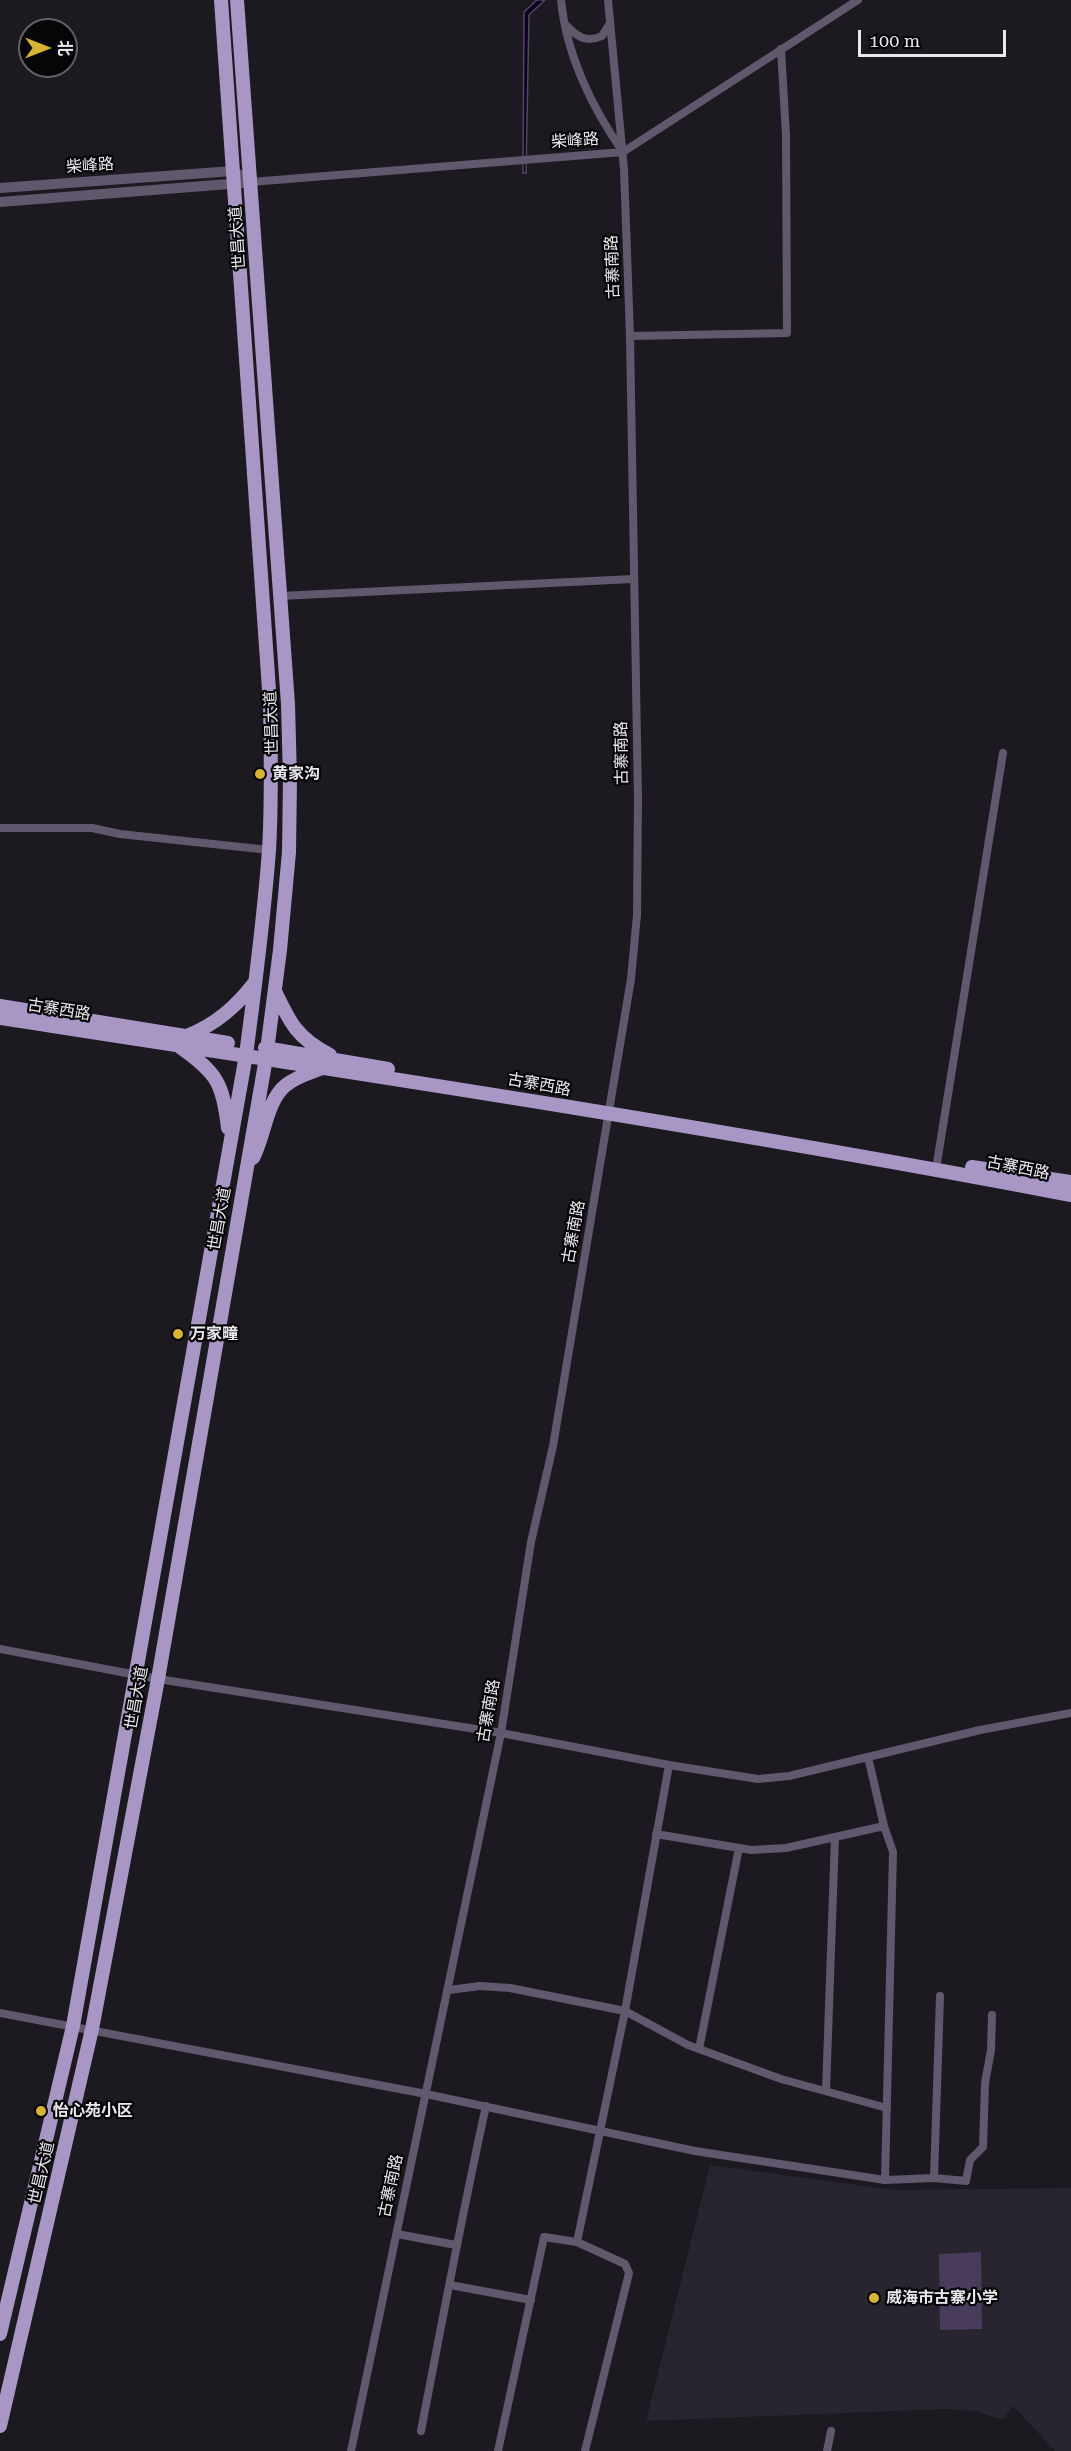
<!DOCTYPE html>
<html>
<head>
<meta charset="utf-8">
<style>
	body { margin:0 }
	#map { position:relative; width:1071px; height:2451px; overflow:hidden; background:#1c1921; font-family:"Roboto Serif","Noto Sans SC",serif }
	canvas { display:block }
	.north { position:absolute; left:18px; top:18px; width:60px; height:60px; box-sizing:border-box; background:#060508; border:2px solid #616064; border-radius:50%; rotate:90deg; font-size:16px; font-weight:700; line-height:24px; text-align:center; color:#eae8ed }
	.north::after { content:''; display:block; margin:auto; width:21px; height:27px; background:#d8b434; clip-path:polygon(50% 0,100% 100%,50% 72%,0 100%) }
	.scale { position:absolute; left:858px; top:30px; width:148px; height:27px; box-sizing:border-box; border:3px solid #eae8ed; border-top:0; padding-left:8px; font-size:18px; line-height:21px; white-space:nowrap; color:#eae8ed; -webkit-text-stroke:4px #060508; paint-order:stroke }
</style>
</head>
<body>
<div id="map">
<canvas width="1071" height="2451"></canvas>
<div class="north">北</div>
<div class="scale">100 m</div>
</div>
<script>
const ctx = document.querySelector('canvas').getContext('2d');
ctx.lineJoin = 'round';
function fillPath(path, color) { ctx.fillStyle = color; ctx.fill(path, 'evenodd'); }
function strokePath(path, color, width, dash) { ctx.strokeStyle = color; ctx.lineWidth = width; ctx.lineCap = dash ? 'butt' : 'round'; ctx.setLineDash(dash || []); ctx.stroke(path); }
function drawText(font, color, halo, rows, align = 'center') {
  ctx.font = font + ' "Roboto Serif","Noto Sans SC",serif'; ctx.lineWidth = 4.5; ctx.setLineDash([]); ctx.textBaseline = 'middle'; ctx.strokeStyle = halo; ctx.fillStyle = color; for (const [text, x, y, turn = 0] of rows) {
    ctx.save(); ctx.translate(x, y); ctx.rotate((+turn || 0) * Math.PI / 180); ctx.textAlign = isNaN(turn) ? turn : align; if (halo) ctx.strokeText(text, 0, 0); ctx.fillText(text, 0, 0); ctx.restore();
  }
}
fillPath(new Path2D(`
	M 710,2165 L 894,2190 L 1071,2188 L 1071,2451 L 1055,2451 L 1013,2406 L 1003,2420 L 975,2411 L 945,2409 L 646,2421 Z`), '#282430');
fillPath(new Path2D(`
	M 981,2252 L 982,2329 L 940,2330 L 939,2254 Z`), '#483b5c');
const water = new Path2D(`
	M 537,0 L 545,0 L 529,15 L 526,173 L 523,173 L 524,12 Z`);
fillPath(water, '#0f0022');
strokePath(water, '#51465f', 1.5);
strokePath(new Path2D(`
	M 561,0 C 566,54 592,108 623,152
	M 567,26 C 577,37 587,43 602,36 L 610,23
	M 251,182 L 623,152 L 858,0
	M 630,336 L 787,333 L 786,135 L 781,49
	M 280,596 L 633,579
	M 0,828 L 92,828 L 120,834 L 269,850
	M 936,1169 L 1003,753
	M 0,1649 L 158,1679 L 501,1733 L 669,1765 L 758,1779 L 789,1776 L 980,1730 L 1071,1713
	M 868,1757 L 884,1826 L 893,1852 L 885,2180
	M 656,1834 L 751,1850 L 786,1848 L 884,1826
	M 449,1990 L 480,1986 L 510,1988 L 625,2011 L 688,2045 L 781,2079 L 887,2108
	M 0,2013 L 426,2094 L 695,2151 L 885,2180 L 934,2178 L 966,2181 L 970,2160 L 983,2147 L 985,2083 L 991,2050 L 992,2015
	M 699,2049 L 739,1848
	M 826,2091 L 835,1837
	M 934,2178 L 940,1996
	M 397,2234 L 456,2245
	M 577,2242 L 625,2264 L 629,2273 L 585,2451
	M 450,2285 L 531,2300
	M 421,2431 C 442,2322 462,2214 486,2106
	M 351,2451 L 501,1733 L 531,1542 L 553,1446 L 631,979 L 637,915 L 638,799 L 630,336 L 624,169 L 608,0
	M 498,2451 L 544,2237 L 577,2242 L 625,2011 L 669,1765
	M 827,2451 L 831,2431`), '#61586e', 8);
strokePath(new Path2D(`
	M 0,188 L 233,171 L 251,182
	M 0,202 L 242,183`), '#61586e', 10);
strokePath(new Path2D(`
	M 275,991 C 290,1023 297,1038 330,1055
	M 0,1006 L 228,1043
	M 0,1018 C 358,1073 715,1127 1071,1195
	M 187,1036 C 216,1024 236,1007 255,982
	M 180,1047 C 217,1073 223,1083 228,1128
	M 265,1048 L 388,1069
	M 253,1158 C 265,1136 266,1101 286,1085 C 296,1077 309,1073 320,1069
	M 972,1167 L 1071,1182
	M 0,2334 L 73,2026 L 246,1055 C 255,987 264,918 269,850 C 272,801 271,753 270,704 L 221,0
	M 0,2426 L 92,2029 L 158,1679 L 266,1058 L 280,950 L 289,852 L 290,779 L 288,704 L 237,0`), '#a896c5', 14);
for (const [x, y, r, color] of [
	[260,774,6,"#d8b434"],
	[178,1334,6,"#d8b434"],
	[41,2111,6,"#d8b434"],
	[874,2298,6,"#d8b434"]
]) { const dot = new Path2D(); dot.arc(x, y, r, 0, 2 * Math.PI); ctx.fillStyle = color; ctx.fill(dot); strokePath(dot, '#060508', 2); }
drawText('16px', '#eae8ed', '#060508', [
	["柴峰路",575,141,-4],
	["柴峰路",90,166,-4],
	["世昌大道",238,238,-94],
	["古寨南路",613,267,-92],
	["世昌大道",272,723,-92],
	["古寨南路",622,753,-91],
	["古寨西路",59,1010,9],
	["古寨西路",539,1085,10],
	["古寨西路",1018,1168,11],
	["世昌大道",220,1219,-80],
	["古寨南路",574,1232,-80],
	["世昌大道",137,1698,-80],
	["古寨南路",489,1711,-80],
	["世昌大道",42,2173,-77],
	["古寨南路",391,2186,-78]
]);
drawText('bold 16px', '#eae8ed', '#060508', [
	["黄家沟",272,774],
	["万家疃",190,1334],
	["怡心苑小区",53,2111],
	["威海市古寨小学",886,2298]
], 'left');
</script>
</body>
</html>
